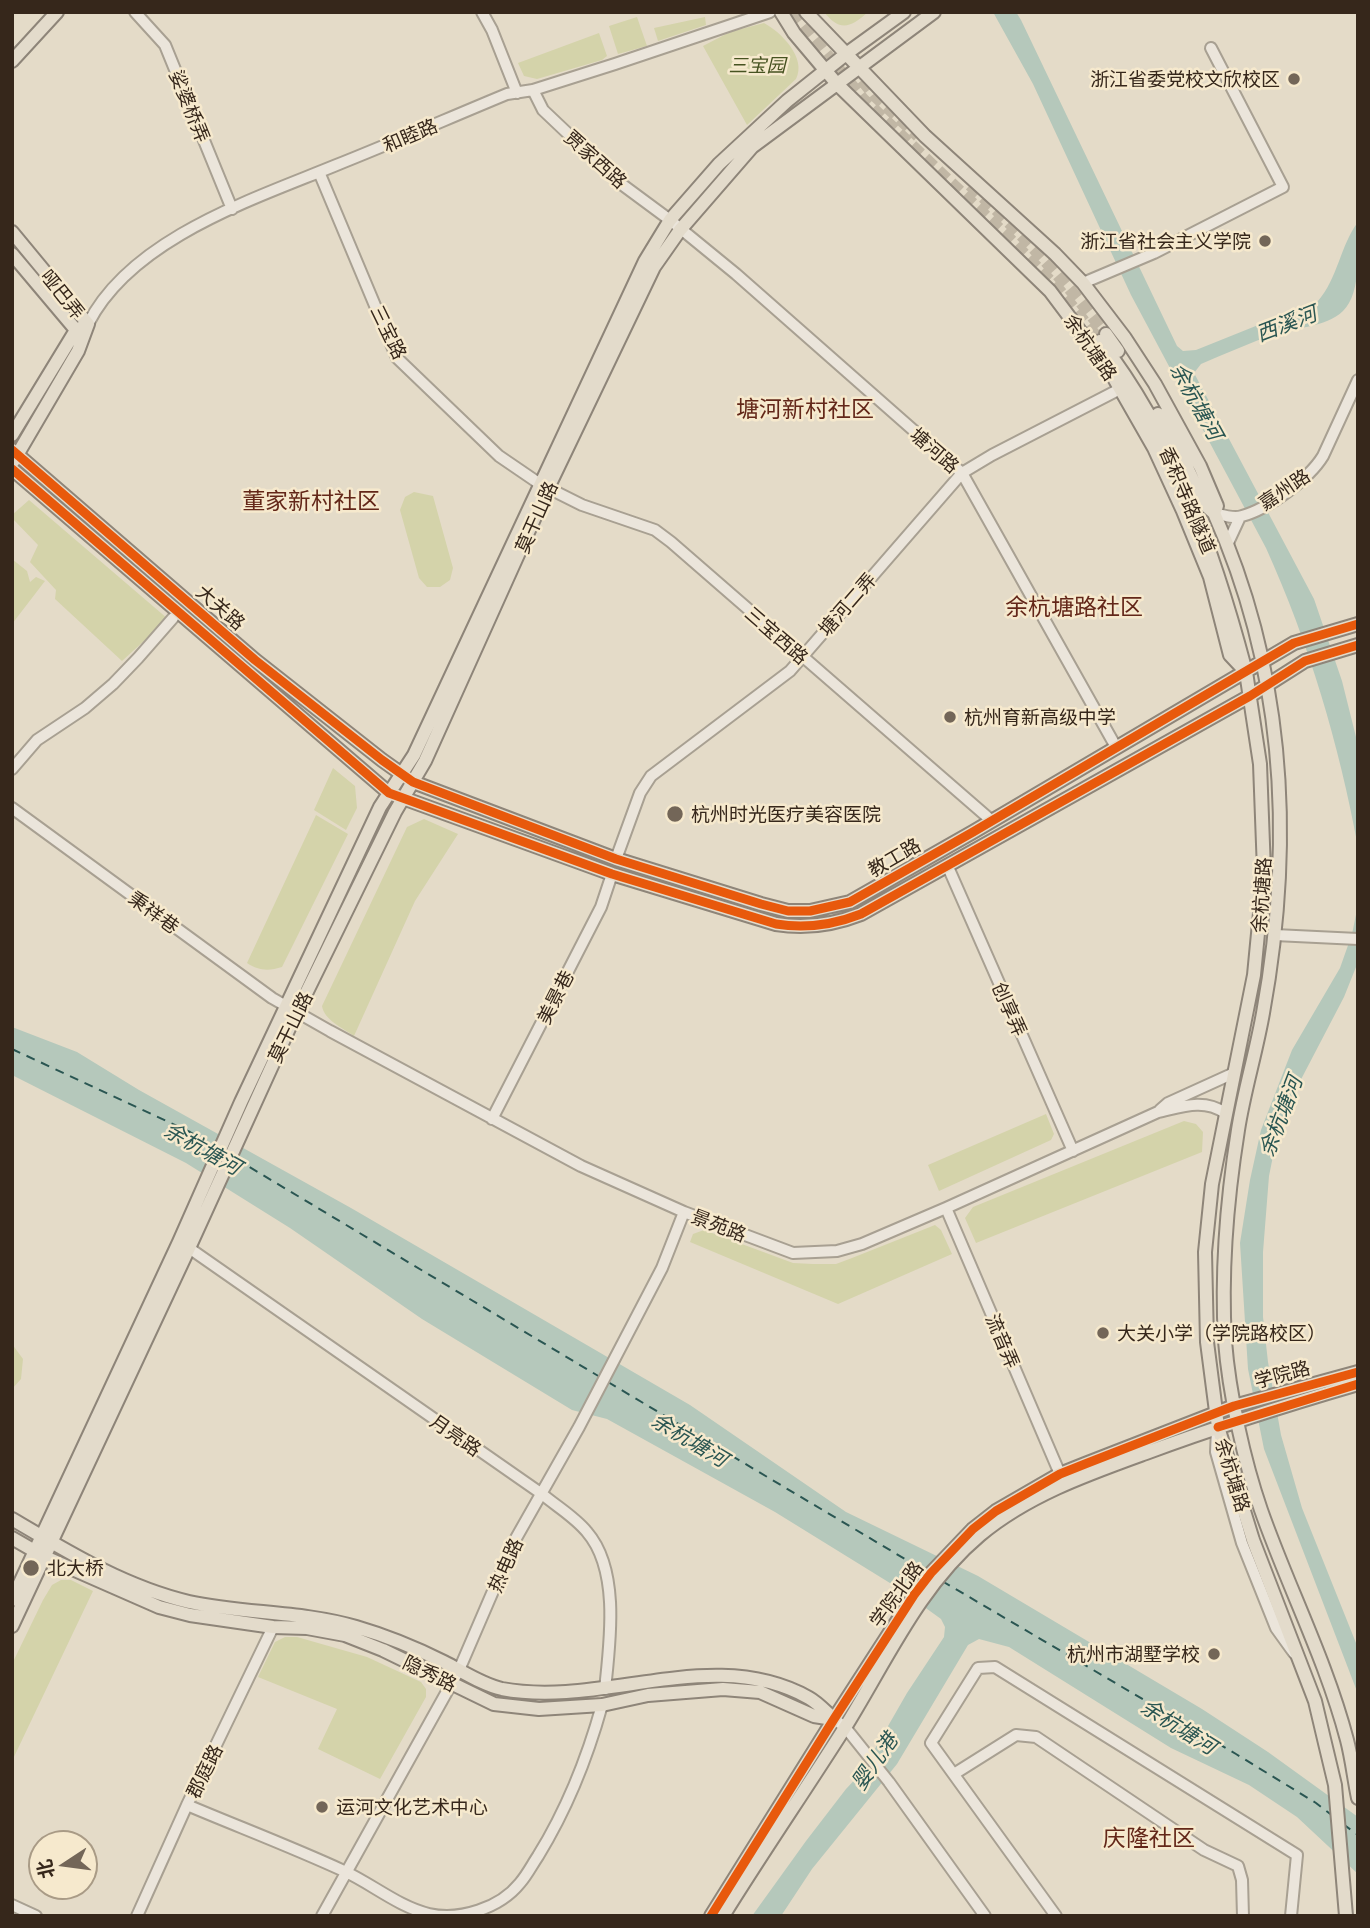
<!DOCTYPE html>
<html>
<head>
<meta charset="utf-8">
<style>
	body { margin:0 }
	#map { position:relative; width:1370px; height:1928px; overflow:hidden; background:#e4dbc8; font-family:Georgia,"Noto Sans SC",serif }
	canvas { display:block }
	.frame { position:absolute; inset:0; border:14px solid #36271b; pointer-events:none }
	.north { position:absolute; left:28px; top:1830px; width:70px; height:70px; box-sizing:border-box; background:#f6e9cd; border:2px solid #a99b86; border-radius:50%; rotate:257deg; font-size:19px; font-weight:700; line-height:28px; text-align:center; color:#36271b }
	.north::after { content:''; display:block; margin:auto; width:24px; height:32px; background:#736658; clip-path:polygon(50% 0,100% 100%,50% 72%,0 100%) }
</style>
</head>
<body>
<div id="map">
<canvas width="1370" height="1928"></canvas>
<div class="frame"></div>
<div class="north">北</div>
</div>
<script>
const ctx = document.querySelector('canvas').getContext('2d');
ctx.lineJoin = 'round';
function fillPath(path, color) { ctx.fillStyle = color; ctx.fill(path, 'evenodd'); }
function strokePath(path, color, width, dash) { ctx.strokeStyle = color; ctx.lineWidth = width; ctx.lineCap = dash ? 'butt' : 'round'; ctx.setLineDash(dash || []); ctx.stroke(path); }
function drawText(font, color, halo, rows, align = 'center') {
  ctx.font = font + ' Georgia,"Noto Sans SC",serif'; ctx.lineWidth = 5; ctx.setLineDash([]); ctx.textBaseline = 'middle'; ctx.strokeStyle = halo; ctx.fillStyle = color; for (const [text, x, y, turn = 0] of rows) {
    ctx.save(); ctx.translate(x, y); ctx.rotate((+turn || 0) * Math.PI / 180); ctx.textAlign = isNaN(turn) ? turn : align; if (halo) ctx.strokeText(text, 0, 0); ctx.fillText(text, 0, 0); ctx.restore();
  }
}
fillPath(new Path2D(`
	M 824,12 L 868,12 C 850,28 840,32 824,12 Z
	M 637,17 L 647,46 L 618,54 L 609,26 Z
	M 705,17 L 706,25 L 658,41 L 654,28 Z
	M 764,23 C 781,32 807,58 796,79 L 747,125 L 703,46 L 730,32 Z
	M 599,33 L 607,56 L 602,60 L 537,79 L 524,76 L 518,63 Z
	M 414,492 L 433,496 L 453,568 L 450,580 L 440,587 L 427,587 L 419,578 L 400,510 L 405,497 Z
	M 29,500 L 168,619 L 122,661 L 55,599 L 56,590 L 30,562 L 38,545 L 12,518 L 12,515 Z
	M 12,559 L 27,571 L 30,582 L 36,577 L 45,581 L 12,624 Z
	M 333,768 L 355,786 L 357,808 L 346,830 L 314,810 Z
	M 316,815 L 348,834 L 282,967 C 269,971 259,971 247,963 Z
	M 424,819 L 458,834 L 415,901 L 354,1036 C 343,1028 324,1020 322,1006 L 407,827 Z
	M 1046,1114 L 1054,1134 L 1051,1140 L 939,1191 L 928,1165 Z
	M 1184,1121 L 1196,1124 L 1203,1132 L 1202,1152 L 976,1243 L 965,1218 L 973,1207 Z
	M 935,1225 L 941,1230 L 952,1254 L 838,1304 L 690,1242 L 693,1234 L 704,1230 L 793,1263 L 813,1264 L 836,1264 L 852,1258 Z
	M 12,1344 L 23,1359 L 21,1379 L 12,1389 Z
	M 61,1580 L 71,1580 L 93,1591 L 12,1761 L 12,1664 L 43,1600 L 52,1585 Z
	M 285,1637 L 297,1637 L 367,1657 L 421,1682 L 426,1689 L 426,1697 L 380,1779 L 318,1749 L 337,1709 L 258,1677 L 275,1642 Z`), '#d4d3aa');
fillPath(new Path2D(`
	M 993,12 L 1016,12 L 1021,20 L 1177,346 L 1183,351 L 1196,350 L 1318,301 C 1338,278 1340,246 1358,222 C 1358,246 1362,293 1343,311 C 1326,328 1293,327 1271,335 C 1248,344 1224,354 1201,364 L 1194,373 L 1314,599 L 1342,681 L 1358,745 L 1358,847 C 1339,744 1309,643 1266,548 L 1131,295 L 1033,84 Z
	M 1358,905 L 1358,962 L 1344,997 L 1296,1089 L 1275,1146 L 1269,1176 L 1263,1252 L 1263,1317 L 1268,1362 L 1281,1435 L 1302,1508 L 1358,1648 L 1358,1694 L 1264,1449 L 1248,1369 L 1240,1243 L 1250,1180 L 1261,1130 L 1292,1050 L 1340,968 L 1352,934 Z
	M 12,1027 L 77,1052 L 139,1090 L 351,1208 L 690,1405 L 846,1512 L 978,1576 L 1202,1709 L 1268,1752 L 1358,1817 L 1358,1874 L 1297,1817 L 1249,1785 L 1171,1748 L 1009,1647 L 979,1639 L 968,1645 L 897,1764 L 812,1869 L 781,1916 L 752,1916 L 806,1841 L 846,1789 L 861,1773 L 907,1693 L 944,1637 L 945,1627 L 941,1619 L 898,1588 L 775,1512 L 607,1419 L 572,1410 L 422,1319 L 290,1228 L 186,1163 L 12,1075 Z`), '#b5c8bb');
strokePath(new Path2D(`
	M 12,1049 L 190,1132 L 216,1147
	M 236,1159 L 600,1377
	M 608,1382 L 925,1571
	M 942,1581 L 1236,1754 L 1316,1803 L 1333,1816
	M 1343,1824 L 1358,1835`), '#2a5652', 2, [9, 7]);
strokePath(new Path2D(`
	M 792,12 L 863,99 L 1007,236 L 1059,290 L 1100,341
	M 851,66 L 874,95 L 918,136
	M 970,185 C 1020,231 1064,280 1106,334`), '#c1b7a5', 12, [12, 6]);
const minor = new Path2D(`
	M 135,12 L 165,45 L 232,209
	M 482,12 L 492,30 L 517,93
	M 533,90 L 543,110 L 620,183 L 670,220 L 736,274 L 962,473 L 1116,747
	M 319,172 L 397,358 L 499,456 L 540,484 L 582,505 L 655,530 L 671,542 L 992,821
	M 1083,283 L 1154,253 L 1283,187 L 1211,48
	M 88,324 C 131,239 251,200 334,166 C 392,143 449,118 507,94 L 533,90 L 615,64 L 770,12
	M 1214,513 C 1222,515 1234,519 1242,516 C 1268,509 1309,479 1323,456 L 1358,380
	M 1227,545 L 1240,517
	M 12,769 L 37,740 L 85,708 L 113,684 L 138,658 L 173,618
	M 12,808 L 272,998 L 330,1031 L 581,1166 L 684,1212 L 793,1253 L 837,1251 L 862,1244 L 946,1208 L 1158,1112 C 1181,1107 1204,1098 1225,1113
	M 616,859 L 640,793 L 651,776 L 790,671 L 962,473 L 992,455 L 1120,389
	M 948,867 L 1073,1151
	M 1275,935 L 1358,939
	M 1160,1110 L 1168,1103 L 1234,1073
	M 492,1119 L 601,907 L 612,874
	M 946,1208 L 1060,1474
	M 189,1248 L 542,1494 C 556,1506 575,1517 587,1532 C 620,1570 610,1642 605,1689
	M 1217,1429 L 1216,1452 L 1242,1543 L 1276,1628 L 1294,1653
	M 834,1719 L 845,1727 L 889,1782 L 985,1916
	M 954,1774 L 1016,1735 L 1036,1737 L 1204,1850 L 1238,1866 L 1242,1880 L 1243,1916
	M 187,1805 C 239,1827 292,1847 344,1871 C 372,1884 399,1907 429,1914 C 460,1921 500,1908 520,1883 C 527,1875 532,1865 538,1856 C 567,1809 587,1759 602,1705
	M 12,1905 L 36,1916
	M 137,1916 L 187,1805 L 273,1627
	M 322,1916 L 459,1670 L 515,1540 L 579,1427 L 662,1268 L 684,1212
	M 1056,1916 L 931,1743 L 978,1668 L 995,1667 L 1297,1855 L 1291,1916`);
const major = new Path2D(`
	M 781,12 L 794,33 L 837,84 L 1050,291 L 1110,371 L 1154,448 L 1183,511 L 1210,577 L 1230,655 L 1246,672 L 1260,764 L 1264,871 L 1254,975 L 1212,1184 L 1205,1252 L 1207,1342 L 1218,1427 L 1253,1540 L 1315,1701 L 1324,1739 L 1335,1785 L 1346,1916
	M 806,12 L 925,136 L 1055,254 L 1083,283 L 1125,338 L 1155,384 L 1200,466 L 1217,506 L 1214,513 C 1286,674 1294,843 1263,1013 C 1256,1053 1244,1091 1238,1130 C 1227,1199 1221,1272 1225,1341 C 1229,1393 1244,1461 1261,1510 C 1288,1587 1326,1660 1347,1740 C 1352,1759 1354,1779 1358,1798
	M 12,61 L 57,12
	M 12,232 L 88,324
	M 12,254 L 76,330
	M 1106,334 L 1118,351
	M 1100,341 C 1174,436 1214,552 1245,668
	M 1158,414 L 1186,465 L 1204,504 L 1214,513
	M 12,435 L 76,330 L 88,324
	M 12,450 L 255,660 L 382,760 L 413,782 L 616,859 L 761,904 L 788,911 L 810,911 L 850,902 L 973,832 L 1294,643 L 1358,624
	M 13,462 L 78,351 L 88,324
	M 12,469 L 389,793 L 612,874 L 776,924 C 806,929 833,925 861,914 L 1250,696 L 1305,661 L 1358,645
	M 12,1519 C 68,1552 125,1587 189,1602 C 244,1614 301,1611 356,1627 C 387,1636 416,1648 444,1662 C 462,1671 483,1685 502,1689 C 604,1708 713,1644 809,1698 C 818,1703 826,1712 834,1719
	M 12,1538 L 45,1557 L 159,1607 L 190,1615 L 273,1627 L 307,1628 L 345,1635 L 383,1650 L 494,1704 L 539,1709 L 602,1705 L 648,1695 L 723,1689 L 760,1692 L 814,1716 L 833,1719
	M 12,1600 L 179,1242 L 241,1102 L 380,807 L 414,755 L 645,261 L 670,220 L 719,164 L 787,101 L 846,54 L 904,12
	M 12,1626 L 189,1248 L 291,1024 L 395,812 L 425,761 L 548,488 L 654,267 L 680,230 L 752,147 L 934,12
	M 711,1916 L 834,1719 L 914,1595 L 931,1573 L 973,1529 L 996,1511 L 1060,1474 L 1085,1464 L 1234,1406 L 1358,1372
	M 723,1916 C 762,1853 804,1792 844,1729 C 886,1662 918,1587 980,1535 C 1028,1495 1088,1474 1146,1453 C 1216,1427 1286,1405 1358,1384`);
strokePath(minor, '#a8a092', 14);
strokePath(major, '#8e8579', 16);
strokePath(minor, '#ebe5db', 10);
strokePath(major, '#e3dbcb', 12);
strokePath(new Path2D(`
	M 12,450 L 255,660 L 382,760 L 413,782 L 616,859 L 761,904 L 788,911 L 810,911 L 850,902 L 973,832 L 1294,643 L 1358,624
	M 12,469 L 389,793 L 612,874 L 776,924 C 806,929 833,925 861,914 L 1250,696 L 1305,661 L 1358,645
	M 1218,1427 L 1358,1384
	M 711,1916 L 834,1719 L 914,1595 L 931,1573 L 973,1529 L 996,1511 L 1060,1474 L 1085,1464 L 1234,1406 L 1358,1372`), '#e8590c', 9);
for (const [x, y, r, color] of [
	[1294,79,7,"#736658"],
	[1265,241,7,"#736658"],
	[950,717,7,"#736658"],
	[675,814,9,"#736658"],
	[1103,1333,7,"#736658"],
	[31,1568,9,"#736658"],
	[1214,1654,7,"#736658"],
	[322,1807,7,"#736658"]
]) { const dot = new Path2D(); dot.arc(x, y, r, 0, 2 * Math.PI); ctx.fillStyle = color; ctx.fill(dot); strokePath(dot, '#f6e9cd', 2.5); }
drawText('italic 19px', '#475321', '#f6e9cd', [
	["三宝园",757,65]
]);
drawText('19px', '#36271b', '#f6e9cd', [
	["浙江省委党校文欣校区",1280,79,"right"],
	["浙江省社会主义学院",1251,241,"right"],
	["杭州育新高级中学",964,717],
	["杭州时光医疗美容医院",691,814],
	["大关小学（学院路校区）",1117,1333],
	["北大桥",47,1568],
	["杭州市湖墅学校",1200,1654,"right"],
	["运河文化艺术中心",336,1807]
], 'left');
drawText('19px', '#36271b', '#f6e9cd', [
	["娑婆桥弄",190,106,68],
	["和睦路",410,135,-23],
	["贾家西路",596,159,42],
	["哑巴弄",63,294,51],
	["三宝路",389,332,64],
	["余杭塘路",1091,347,55],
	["塘河路",935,450,41],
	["嘉州路",1284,489,-34],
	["香积寺路隧道",1188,500,67],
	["莫干山路",536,517,-66],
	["塘河二弄",847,604,-49],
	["大关路",221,607,41],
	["三宝西路",777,635,41],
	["教工路",894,857,-30],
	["余杭塘路",1261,895,-86],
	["秉祥巷",154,912,36],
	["美景巷",555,997,-63],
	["创享弄",1010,1009,66],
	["莫干山路",290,1027,-64],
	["景苑路",719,1225,21],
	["流音弄",1003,1341,67],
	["学院路",1282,1374,-15],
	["月亮路",456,1435,35],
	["余杭塘路",1233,1475,73],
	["热电路",505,1565,-66],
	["学院北路",896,1594,-54],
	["隐秀路",430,1673,26],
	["郡庭路",204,1771,-64]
]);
drawText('italic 21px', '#2a5652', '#f6e9cd', [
	["西溪河",1286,323,-21],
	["余杭塘河",1197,401,61],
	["余杭塘河",1280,1116,-69],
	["余杭塘河",203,1148,29],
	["余杭塘河",690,1439,31],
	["余杭塘河",1179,1726,32],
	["婴儿港",874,1761,-55]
]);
drawText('23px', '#632719', '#f6e9cd', [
	["塘河新村社区",805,408],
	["董家新村社区",311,500],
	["余杭塘路社区",1074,606],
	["庆隆社区",1149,1837]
]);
</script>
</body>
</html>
